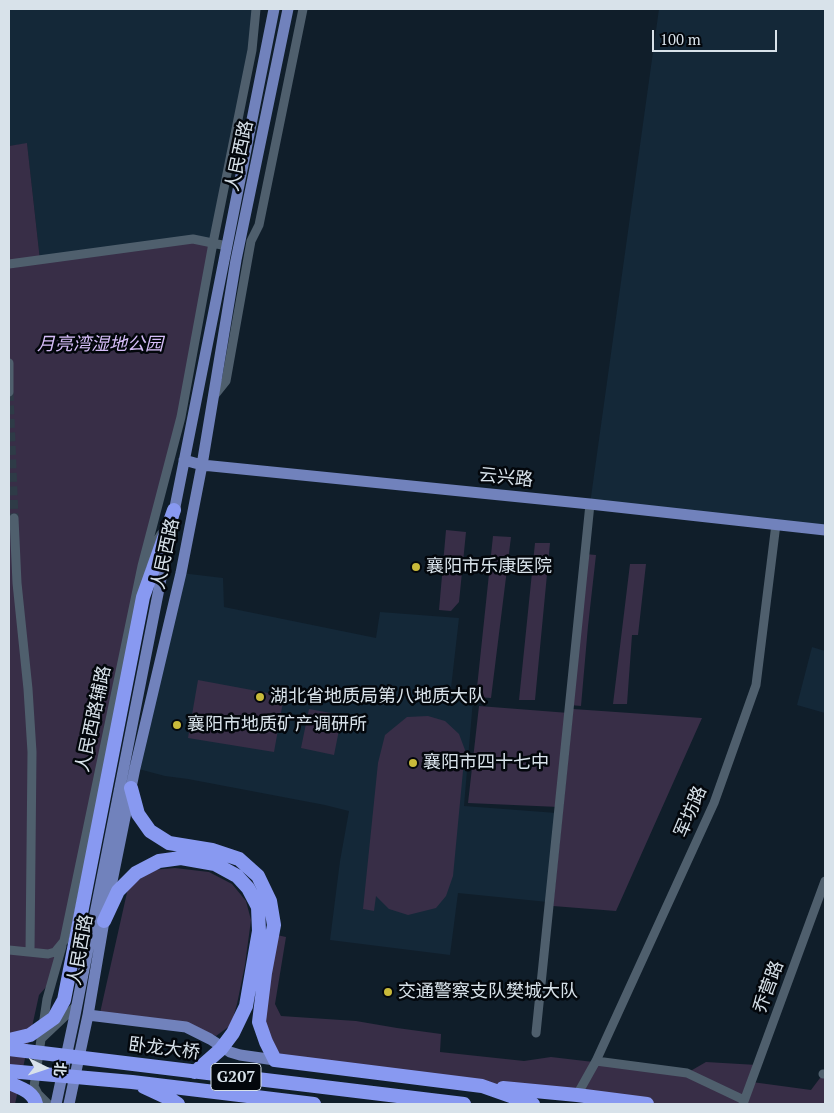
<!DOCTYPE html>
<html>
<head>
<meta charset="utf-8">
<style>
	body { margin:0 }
	#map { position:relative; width:834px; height:1113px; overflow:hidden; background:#101e2a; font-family:"PT Serif","Noto Sans SC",serif }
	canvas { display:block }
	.frame { position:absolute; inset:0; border:10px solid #d8e2ea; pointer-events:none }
	.north { position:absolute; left:20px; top:1043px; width:50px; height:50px; -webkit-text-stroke:4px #03070c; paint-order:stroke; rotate:94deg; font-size:14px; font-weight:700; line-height:20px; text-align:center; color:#d8e2ea }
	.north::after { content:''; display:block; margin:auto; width:18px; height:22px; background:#d8e2ea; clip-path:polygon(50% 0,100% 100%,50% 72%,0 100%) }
	.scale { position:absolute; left:652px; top:30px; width:125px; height:22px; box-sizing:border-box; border:2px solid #d8e2ea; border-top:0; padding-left:6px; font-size:15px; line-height:18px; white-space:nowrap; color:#d8e2ea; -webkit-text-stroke:4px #03070c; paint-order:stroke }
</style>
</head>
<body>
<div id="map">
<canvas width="834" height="1113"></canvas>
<div class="frame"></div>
<div class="north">北</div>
<div class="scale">100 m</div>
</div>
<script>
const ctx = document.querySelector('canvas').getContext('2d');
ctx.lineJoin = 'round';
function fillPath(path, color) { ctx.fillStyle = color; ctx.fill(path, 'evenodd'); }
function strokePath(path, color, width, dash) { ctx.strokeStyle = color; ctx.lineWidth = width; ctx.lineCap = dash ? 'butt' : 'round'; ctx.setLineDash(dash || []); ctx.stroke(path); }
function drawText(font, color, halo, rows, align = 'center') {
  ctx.font = font + ' "PT Serif","Noto Sans SC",serif'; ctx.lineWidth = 5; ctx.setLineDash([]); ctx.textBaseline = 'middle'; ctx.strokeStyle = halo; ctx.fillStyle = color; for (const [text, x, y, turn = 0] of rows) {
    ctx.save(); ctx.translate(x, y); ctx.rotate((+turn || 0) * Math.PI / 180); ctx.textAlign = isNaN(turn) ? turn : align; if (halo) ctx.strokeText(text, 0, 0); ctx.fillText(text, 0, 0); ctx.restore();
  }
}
fillPath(new Path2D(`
	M 9,9 L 256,9 L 213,243 L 40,260 L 27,144 L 9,146 Z
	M 659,9 L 825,9 L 825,530 L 590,504 Z
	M 181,573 L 223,578 L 224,607 L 376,638 L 380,612 L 459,618 L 450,697 L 473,700 L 464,806 L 557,813 L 548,902 L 458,893 L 450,955 L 330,940 L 340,861 L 349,811 L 325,805 L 188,779 L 165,776 L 135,768 Z
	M 812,647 L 825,651 L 825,713 L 797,705 Z`), '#142838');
fillPath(new Path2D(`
	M 27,143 L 40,260 L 193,239 L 213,243 L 169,463 L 54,978 L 39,995 L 15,1104 L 9,1104 L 9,146 Z
	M 446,530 L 466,532 L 459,602 L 451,611 L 439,610 Z
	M 493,536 L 511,537 L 491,698 L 476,697 Z
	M 535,543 L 550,543 L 535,700 L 519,700 Z
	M 585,554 L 596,555 L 588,626 L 581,706 L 570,705 Z
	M 630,564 L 646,564 L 638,635 L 632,635 L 627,704 L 613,704 Z
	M 198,680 L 284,696 L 274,752 L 188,738 Z
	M 479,706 L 569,713 L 559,807 L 468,803 Z
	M 309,709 L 342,715 L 334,755 L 301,748 Z
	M 573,709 L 702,718 L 616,911 L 553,906 Z
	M 428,716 L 445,721 L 459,734 L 465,750 L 453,876 L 446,896 L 436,908 L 408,915 L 389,909 L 376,896 L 374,911 L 363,909 L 378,763 L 385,735 L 407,717 Z
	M 175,868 L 209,872 L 232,884 L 246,901 L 251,920 L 245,965 L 237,1004 L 231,1025 L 216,1036 L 188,1023 L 100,1013 L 128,888 L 152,870 Z
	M 272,934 L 286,937 L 275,1004 L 281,1016 L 356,1021 L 397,1028 L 441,1034 L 440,1052 L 524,1061 L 551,1057 L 687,1073 L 706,1062 L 757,1065 L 752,1082 L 811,1090 L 823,1074 L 825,1074 L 825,1104 L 647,1104 L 275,1060 L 266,1042 L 265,973 Z`), '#382e47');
strokePath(new Path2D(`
	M 9,392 L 14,518`), '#2e3b47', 9, [9, 4.5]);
strokePath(new Path2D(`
	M 9,264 L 193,239 L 227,246
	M 9,363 L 9,392
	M 214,396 L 226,381 L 251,241 L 259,225 L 303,9
	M 14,518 L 17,583 L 28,689 L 32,752 L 30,952
	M 142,566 L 181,417 L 213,243 L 252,50 L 256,9
	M 9,950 L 48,954 L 55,952 L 64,941 L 142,566 L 161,534
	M 536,1033 L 590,504
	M 41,1039 L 77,1005
	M 596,1061 L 687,1073 L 744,1100
	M 823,1074 L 825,1074
	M 35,1088 L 38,1094 L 48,1104
	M 577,1095 L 596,1061 L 714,803 L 756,685 L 776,524
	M 32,1100 L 47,999 L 62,946
	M 743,1104 L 825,881`), '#4f5f6d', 9);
strokePath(new Path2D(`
	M 184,460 L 202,465 L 590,504 L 825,530
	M 173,517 L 274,9
	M 88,1015 L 186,1027 L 210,1039 L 230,1052 L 240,1055 L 275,1060
	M 56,1104 L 75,1015 L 169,538
	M 69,1104 L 88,1015 L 104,921 L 135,768 L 181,573 L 202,465 L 236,260 L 288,9`), '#7182bc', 11);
strokePath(new Path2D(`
	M 131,788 L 138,814 L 150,831 L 169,843 L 212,850 L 239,859 L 258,876 L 270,901 L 274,925 L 265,973 L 259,1022 L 266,1042 L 275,1060 L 482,1086 L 533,1104
	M 104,921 L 118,891 L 136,873 L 159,861 L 181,858 L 215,864 L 237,876 L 248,888 L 258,907 L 259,931 L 246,1006 L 233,1033 L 221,1049 L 195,1072
	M 9,1040 L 30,1035 L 54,1018 L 64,1000 L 143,597 L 174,510
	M 9,1049 L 464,1104
	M 9,1071 L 132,1082 L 314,1104
	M 9,1083 C 20,1088 33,1091 36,1104
	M 144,1087 L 172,1100 L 178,1104
	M 503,1088 L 577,1095 L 647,1104`), '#8899f1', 14);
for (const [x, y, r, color] of [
	[416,567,5,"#c9ba3a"],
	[260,697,5,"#c9ba3a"],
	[177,725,5,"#c9ba3a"],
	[413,763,5,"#c9ba3a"],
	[388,992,5,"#c9ba3a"]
]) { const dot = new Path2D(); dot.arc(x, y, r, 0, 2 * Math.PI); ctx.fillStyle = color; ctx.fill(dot); strokePath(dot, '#03070c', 2); }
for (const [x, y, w] of [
	[236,1077,50]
]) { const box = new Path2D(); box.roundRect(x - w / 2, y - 13.5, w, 27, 4); ctx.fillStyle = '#03070c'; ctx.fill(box); strokePath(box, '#d8e2ea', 1); }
drawText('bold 16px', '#d8e2ea', null, [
	["G207",236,1077]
]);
drawText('18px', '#d8e2ea', '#03070c', [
	["人民西路",240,156,-78],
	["云兴路",506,478,6],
	["人民西路",166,554,-78],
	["人民西路辅路",94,719,-78],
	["军坊路",691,812,-67],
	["人民西路",81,950,-80],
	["乔营路",769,987,-70],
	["卧龙大桥",164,1049,7]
]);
drawText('italic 18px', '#d5bdf7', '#03070c', [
	["月亮湾湿地公园",100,345]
]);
drawText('18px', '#d8e2ea', '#03070c', [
	["襄阳市乐康医院",426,567],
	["湖北省地质局第八地质大队",270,697],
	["襄阳市地质矿产调研所",187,725],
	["襄阳市四十七中",423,763],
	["交通警察支队樊城大队",398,992]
], 'left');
</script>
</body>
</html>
